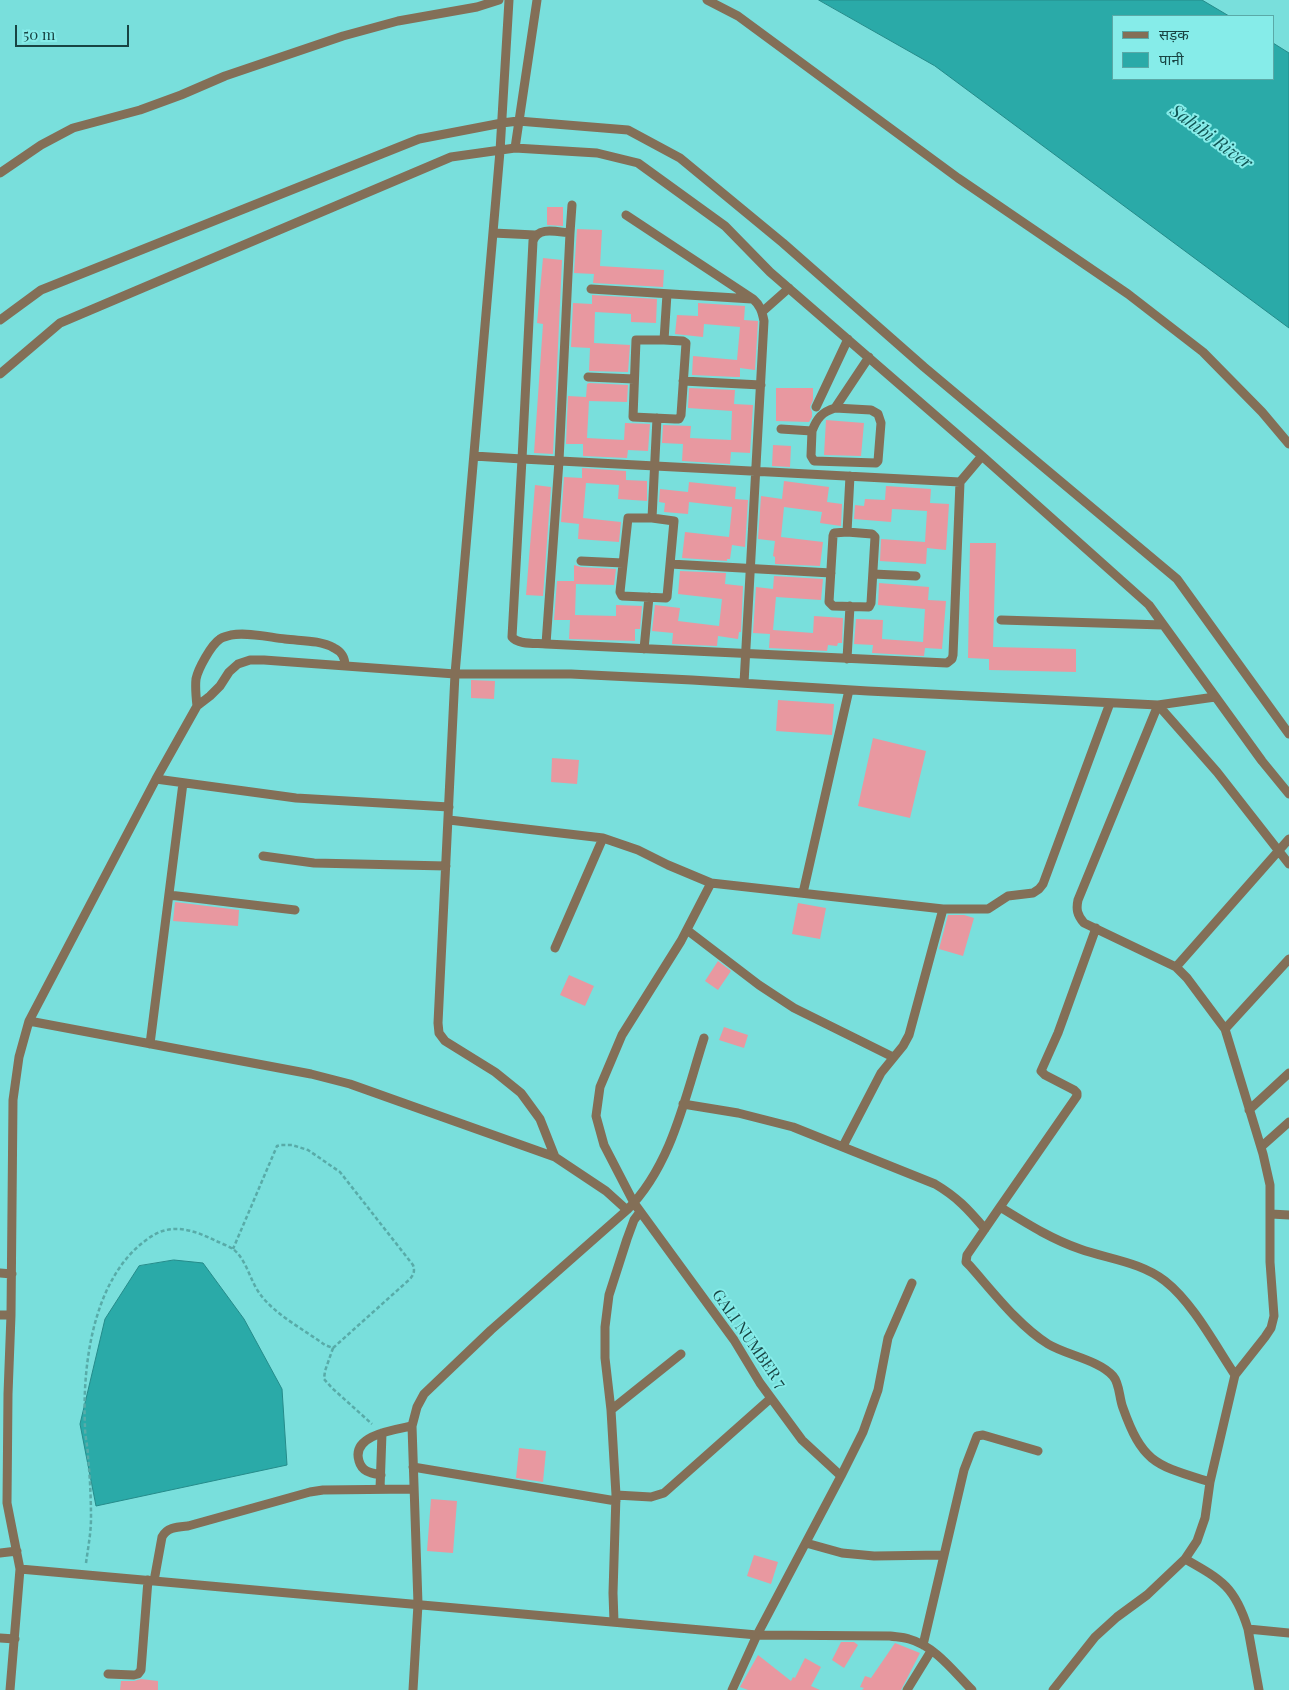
<!DOCTYPE html>
<html>
<head>
<meta charset="utf-8">
<style>
	body { margin:0 }
	#map { position:relative; width:1289px; height:1690px; overflow:hidden; background:#79dfdc; font-family:"Playfair Display","Noto Sans Devanagari",serif }
	canvas { display:block }
	.legend { position:absolute; left:1112px; top:15px; width:162px; height:65px; box-sizing:border-box; background:#86ece9; border:1px solid #5aa9a7; margin:0; padding:6px 9px; list-style:none; font-size:15px; color:#184443 }
	.legend li { display:flex; align-items:center; gap:10px; height:25px }
	.legend b { width:25px; border:1px solid #5aa9a7 }
	.scale { position:absolute; left:15px; top:25px; width:114px; height:22px; box-sizing:border-box; border:2px solid #184443; border-top:0; padding-left:6px; font-size:15px; line-height:18px; white-space:nowrap; color:#184443; -webkit-text-stroke:4px #86ece9; paint-order:stroke }
</style>
</head>
<body>
<div id="map">
<canvas width="1289" height="1690"></canvas>
<ul class="legend">
<li><b style="height:6px;background:#836f57"></b>सड़क</li>
<li><b style="height:14px;background:#2aaaa8"></b>पानी</li>
</ul>
<div class="scale">50 m</div>
</div>
<script>
const ctx = document.querySelector('canvas').getContext('2d');
ctx.lineJoin = 'round';
function fillPath(path, color) { ctx.fillStyle = color; ctx.fill(path, 'evenodd'); }
function strokePath(path, color, width, dash) { ctx.strokeStyle = color; ctx.lineWidth = width; ctx.lineCap = dash ? 'butt' : 'round'; ctx.setLineDash(dash || []); ctx.stroke(path); }
function drawText(font, color, halo, rows, align = 'center') {
  ctx.font = font + ' "Playfair Display",serif'; ctx.lineWidth = 4; ctx.setLineDash([]); ctx.textBaseline = 'middle'; ctx.strokeStyle = halo; ctx.fillStyle = color; for (const [text, x, y, turn = 0] of rows) {
    ctx.save(); ctx.translate(x, y); ctx.rotate((+turn || 0) * Math.PI / 180); ctx.textAlign = isNaN(turn) ? turn : align; if (halo) ctx.strokeText(text, 0, 0); ctx.fillText(text, 0, 0); ctx.restore();
  }
}
const water = new Path2D(`
	M 819,0 L 1202,0 L 1229,16 L 1113,16 L 1113,79 L 1273,79 L 1273,43 L 1289,53 L 1289,328 L 935,66 Z
	M 174,1260 L 203,1263 L 244,1319 L 282,1389 L 287,1465 L 96,1506 L 80,1424 L 105,1319 L 139,1266 Z`);
fillPath(water, '#2aaaa8');
strokePath(water, '#258b8a', 1);
fillPath(new Path2D(`
	M 547,207 L 563,207 L 563,226 L 547,225 Z
	M 577,229 L 602,230 L 600,266 L 664,270 L 663,287 L 593,283 L 594,274 L 574,273 Z
	M 543,258 L 562,260 L 553,454 L 534,453 L 543,324 L 537,323 Z
	M 592,295 L 657,299 L 656,323 L 631,322 L 631,314 L 595,312 L 594,343 L 630,345 L 628,372 L 589,371 L 590,348 L 571,347 L 573,303 L 592,304 Z
	M 698,303 L 745,306 L 744,320 L 758,321 L 755,370 L 740,368 L 740,377 L 736,377 L 692,375 L 693,356 L 737,360 L 740,327 L 704,324 L 703,337 L 675,334 L 677,315 L 698,316 Z
	M 589,383 L 628,385 L 627,402 L 589,401 L 587,438 L 624,440 L 625,423 L 650,424 L 648,451 L 628,450 L 627,458 L 583,456 L 583,444 L 566,444 L 568,396 L 586,397 L 587,384 Z
	M 689,388 L 735,390 L 734,404 L 753,405 L 750,453 L 731,452 L 730,464 L 682,461 L 683,444 L 662,443 L 663,425 L 691,426 L 690,438 L 731,440 L 732,411 L 688,408 Z
	M 776,388 L 813,388 L 813,400 L 810,407 L 812,412 L 812,417 L 809,422 L 776,421 Z
	M 826,420 L 864,423 L 861,456 L 824,455 Z
	M 773,445 L 791,446 L 790,467 L 772,466 Z
	M 582,468 L 626,471 L 626,480 L 647,481 L 647,501 L 618,499 L 619,485 L 586,483 L 583,518 L 621,522 L 619,542 L 578,539 L 579,524 L 561,522 L 564,477 L 582,478 Z
	M 784,481 L 829,487 L 827,502 L 842,504 L 841,526 L 820,523 L 822,512 L 784,507 L 781,537 L 823,542 L 820,566 L 775,564 L 775,557 L 773,556 L 775,541 L 758,539 L 761,496 L 782,499 Z
	M 689,482 L 736,487 L 735,499 L 748,500 L 745,547 L 732,545 L 730,559 L 727,559 L 727,561 L 682,558 L 685,532 L 729,537 L 732,507 L 689,502 L 688,514 L 664,512 L 665,503 L 659,502 L 660,489 L 688,492 Z
	M 535,485 L 551,487 L 543,596 L 526,595 Z
	M 886,486 L 931,489 L 930,503 L 949,504 L 946,550 L 927,548 L 926,564 L 880,561 L 881,539 L 925,542 L 927,511 L 892,509 L 891,522 L 854,519 L 855,505 L 864,506 L 865,499 L 885,500 Z
	M 970,543 L 996,543 L 993,647 L 1076,649 L 1076,672 L 989,670 L 989,659 L 968,658 Z
	M 574,565 L 581,567 L 616,569 L 614,585 L 576,584 L 575,615 L 616,616 L 616,605 L 642,606 L 640,629 L 635,629 L 635,641 L 569,639 L 570,620 L 554,620 L 557,581 L 574,581 Z
	M 680,571 L 726,573 L 725,584 L 743,586 L 741,632 L 739,632 L 738,639 L 718,636 L 717,646 L 672,644 L 673,633 L 652,631 L 655,605 L 680,608 L 678,621 L 719,626 L 722,599 L 678,594 Z
	M 774,576 L 823,579 L 821,600 L 776,597 L 773,630 L 813,633 L 814,616 L 843,618 L 842,643 L 838,643 L 837,646 L 828,645 L 827,651 L 769,648 L 770,634 L 753,633 L 756,587 L 773,589 Z
	M 879,583 L 929,587 L 928,600 L 946,601 L 942,649 L 925,648 L 924,656 L 872,653 L 873,645 L 854,644 L 856,619 L 858,619 L 883,620 L 882,639 L 923,642 L 925,609 L 878,605 Z
	M 471,680 L 495,681 L 494,699 L 471,698 Z
	M 778,700 L 834,704 L 832,735 L 776,731 Z
	M 873,738 L 926,751 L 910,818 L 858,806 Z
	M 552,758 L 579,760 L 577,784 L 551,782 Z
	M 175,902 L 239,910 L 238,926 L 173,921 Z
	M 798,903 L 826,908 L 820,939 L 792,934 Z
	M 948,915 L 964,915 L 974,918 L 963,956 L 939,949 Z
	M 718,961 L 731,971 L 718,990 L 705,981 Z
	M 569,975 L 594,986 L 585,1006 L 560,995 Z
	M 724,1027 L 748,1035 L 744,1048 L 719,1040 Z
	M 519,1448 L 546,1451 L 543,1482 L 516,1478 Z
	M 431,1499 L 457,1501 L 453,1553 L 427,1551 Z
	M 754,1555 L 778,1562 L 771,1584 L 747,1576 Z
	M 841,1642 L 854,1642 L 858,1645 L 844,1668 L 832,1660 Z
	M 895,1643 L 920,1653 L 901,1690 L 862,1690 L 864,1688 L 860,1687 L 865,1676 L 871,1678 Z
	M 758,1655 L 791,1681 L 793,1677 L 795,1678 L 805,1658 L 821,1667 L 811,1686 L 820,1690 L 748,1690 L 740,1687 Z
	M 141,1679 L 158,1681 L 158,1690 L 120,1690 L 121,1681 L 134,1681 Z`), '#e898a0');
strokePath(new Path2D(`
	M 333,1348 L 325,1371 L 324,1379 L 332,1388 L 372,1424
	M 86,1563 C 88,1548 91,1533 91,1518 C 91,1498 90,1477 88,1457 C 88,1447 85,1437 85,1427 C 82,1365 93,1276 149,1238 C 171,1222 194,1230 216,1241 C 221,1243 228,1246 233,1249 C 247,1260 250,1281 260,1294 C 274,1314 306,1331 325,1345 L 333,1348 L 410,1279 C 414,1274 415,1271 413,1265 L 340,1172 L 308,1150 L 292,1145 L 281,1145 L 277,1146 L 233,1249`), '#58aba8', 2.5, [4, 2.5]);
strokePath(new Path2D(`
	M 509,0 L 500,151 L 455,674 L 438,1023 L 439,1033 L 445,1041 L 495,1072 L 521,1093 L 540,1119 L 555,1157 L 606,1191 L 627,1210
	M 707,0 L 738,16 L 958,178 L 1128,294 L 1203,352 L 1262,412 L 1289,444
	M 515,148 L 537,0
	M 0,173 L 41,145 L 73,128 L 140,110 L 181,95 L 225,76 L 343,36 L 398,21 L 477,7 L 499,0
	M 626,215 L 753,299 C 760,305 762,311 764,321 L 744,683
	M 493,233 L 535,235
	M 591,289 L 752,299
	M 762,312 L 789,288
	M 0,320 L 41,290 L 419,139 L 502,123 L 518,121 L 628,130 L 680,158 L 783,243 L 924,367 L 1177,579 L 1289,734
	M 664,340 L 636,340 L 633,417 L 675,419 L 679,419 L 681,415 L 686,343 L 683,341 L 664,340 L 667,294
	M 0,374 L 60,323 L 451,157 L 515,148 L 597,153 L 638,163 L 725,226 L 770,272 L 982,456 L 1149,605 L 1262,761 L 1289,794
	M 588,377 L 634,379
	M 683,381 L 761,385
	M 816,407 L 848,339
	M 781,429 L 812,431 L 811,456 L 814,461 L 876,463 L 878,461 L 881,423 L 878,414 L 871,410 L 835,408 L 869,357
	M 812,431 C 817,418 822,412 835,408
	M 474,456 L 522,459 L 533,241 C 538,226 557,232 570,233 L 572,205
	M 960,482 L 522,459 L 512,637 C 518,645 536,643 546,644 L 947,663 L 952,659 L 953,655 L 960,482 L 982,456
	M 652,518 L 628,518 L 620,592 L 622,596 L 666,598 L 667,597 L 674,521 L 652,518 L 657,418
	M 847,532 L 834,533 L 833,536 L 829,602 L 833,606 L 869,607 L 871,603 L 875,537 L 872,534 L 847,532 L 850,476
	M 581,561 L 623,563
	M 670,564 L 831,573
	M 873,574 L 916,576
	M 1001,620 L 1163,625
	M 546,644 L 559,461 L 570,233
	M 644,649 L 649,597
	M 847,659 L 850,606
	M 197,706 C 196,697 195,688 196,679 C 198,669 211,645 220,639 C 222,637 228,636 231,635 C 247,632 268,637 285,639 C 301,641 320,640 334,648 C 342,652 345,657 345,666
	M 156,779 L 296,798 L 449,807
	M 449,820 L 603,838 L 638,850 L 668,865 L 711,883 L 681,941 L 622,1035 L 600,1087 L 596,1116 L 604,1145 L 634,1203 L 734,1340 L 760,1383 L 802,1440 L 841,1476
	M 263,856 L 314,863 L 446,866
	M 711,883 L 943,909 L 909,1035 L 903,1046 L 881,1073 L 843,1146
	M 803,893 L 849,690
	M 169,895 L 295,910
	M 943,909 L 988,909 L 1008,896 L 1033,893 L 1039,889 L 1043,884 L 1110,703
	M 687,930 L 759,985 L 794,1008 L 893,1057
	M 555,948 L 603,838
	M 1176,967 L 1289,839
	M 29,1021 L 311,1074 L 350,1084 L 555,1157
	M 1225,1029 L 1289,959
	M 150,1044 L 183,783
	M 683,1104 L 738,1113 L 793,1127 L 935,1184 C 957,1197 968,1209 985,1229
	M 1249,1110 L 1289,1073
	M 1261,1147 L 1289,1122
	M 1000,1207 L 1077,1096 L 1077,1093 L 1074,1090 L 1045,1075 L 1041,1071 L 1058,1033 L 1096,928
	M 1271,1214 L 1289,1215
	M 0,1273 L 12,1274
	M 0,1315 L 11,1315
	M 611,1410 L 681,1354
	M 413,1467 L 616,1501
	M 381,1475 C 371,1473 362,1472 359,1461 C 351,1435 394,1430 412,1426
	M 1210,1482 C 1156,1465 1143,1464 1123,1408 C 1119,1398 1120,1384 1113,1376 C 1099,1360 1066,1355 1048,1344 C 1019,1326 993,1292 970,1266 L 966,1262 L 967,1255 L 1000,1207 C 1026,1223 1051,1239 1080,1249 C 1108,1259 1141,1262 1165,1281 C 1193,1303 1215,1345 1235,1375
	M 380,1489 L 382,1433
	M 616,1495 L 651,1497 L 664,1493 L 771,1398
	M 806,1543 L 842,1553 L 874,1556 L 944,1555
	M 0,1553 L 17,1551
	M 1185,1559 C 1222,1580 1235,1587 1248,1629 L 1289,1633
	M 20,1569 L 757,1635 L 890,1636 C 896,1637 903,1637 909,1639 C 935,1646 954,1672 972,1690
	M 154,1581 L 162,1537 C 167,1527 178,1527 188,1526 L 310,1492 L 323,1490 L 413,1489
	M 614,1622 L 613,1593 L 616,1495 L 611,1410 L 605,1358 L 605,1327 L 609,1295 L 627,1239 L 634,1220 L 640,1212
	M 1248,1629 L 1259,1690
	M 0,1638 L 15,1639
	M 923,1645 L 964,1470 L 977,1436 L 983,1435 L 1038,1451
	M 108,1674 L 134,1675 L 138,1674 L 141,1670 L 148,1580
	M 10,1690 L 20,1569 L 7,1503 L 8,1394 L 11,1315 L 13,1100 L 19,1057 L 29,1021 L 156,779 L 197,706 L 210,696 L 220,686 L 229,672 L 238,664 L 250,660 L 264,660 L 455,674 L 571,674 L 692,680 L 868,691 L 1158,705 L 1217,772 L 1289,864
	M 413,1690 L 418,1604 L 412,1426 L 417,1407 L 424,1394 L 491,1330 L 627,1210 C 672,1165 685,1097 704,1038
	M 732,1690 L 757,1635 L 841,1476 L 863,1432 L 878,1390 L 888,1338 L 912,1283
	M 907,1690 L 931,1651
	M 1053,1690 L 1095,1637 L 1117,1617 L 1147,1595 L 1185,1559 L 1197,1541 L 1205,1518 L 1210,1482 L 1235,1375 L 1265,1337 L 1271,1328 L 1274,1316 L 1270,1262 L 1270,1185 L 1263,1154 L 1225,1029 L 1187,978 L 1176,967 L 1084,923 C 1077,915 1076,909 1078,900 L 1158,705 L 1215,697`), '#836f57', 9);
drawText('16px', '#184443', '#86ece9', [
	["GALI NUMBER 7",749,1339,55]
]);
drawText('italic 18px', '#105655', '#86ece9', [
	["Sahibi River",1211,137,36]
]);
</script>
</body>
</html>
